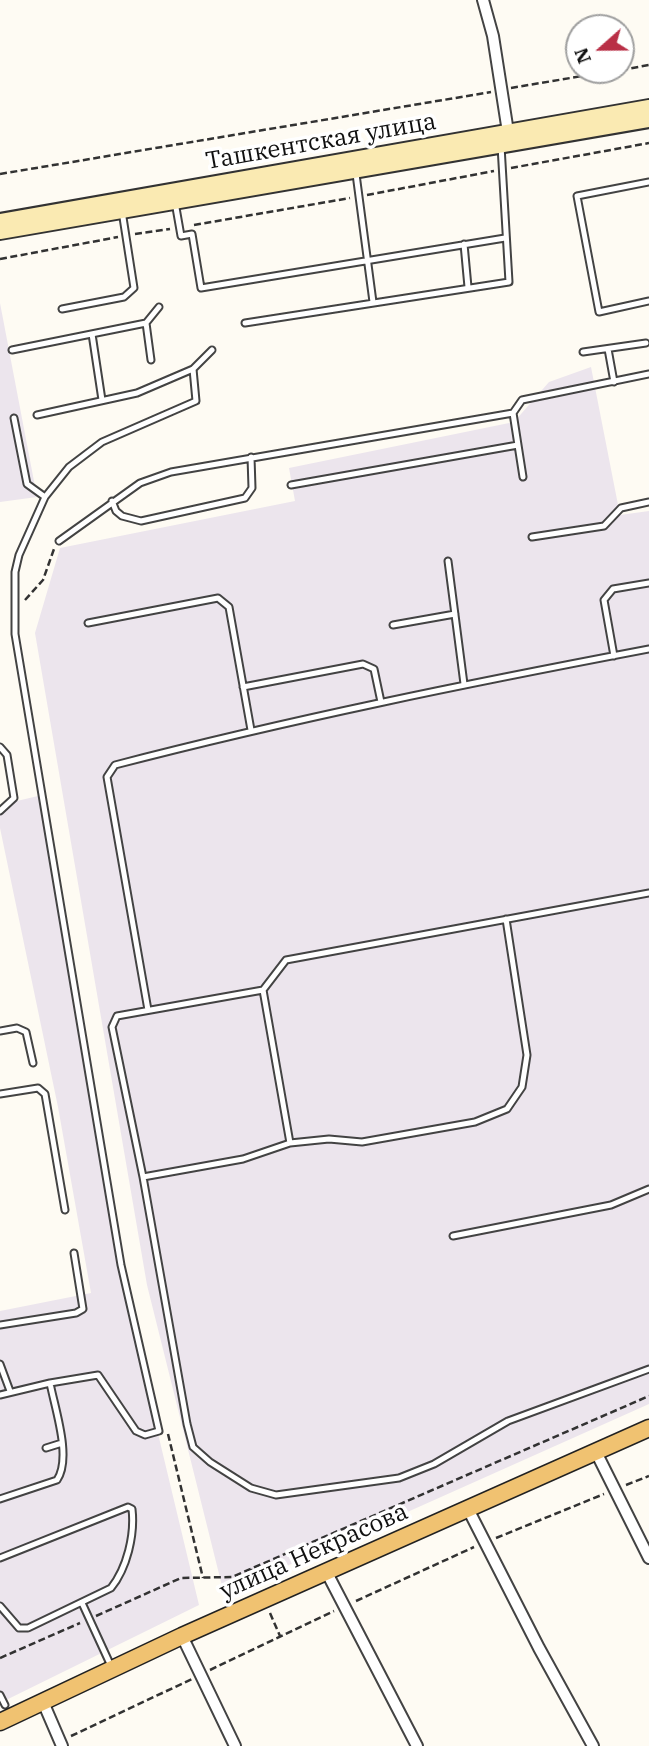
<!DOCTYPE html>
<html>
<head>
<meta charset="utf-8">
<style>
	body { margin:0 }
	#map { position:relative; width:649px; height:1746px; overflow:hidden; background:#fefbf3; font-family:"IBM Plex Serif",serif }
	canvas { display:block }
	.north { position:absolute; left:565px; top:14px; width:70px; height:70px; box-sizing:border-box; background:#fff; border:2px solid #9f9f9f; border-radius:50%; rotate:249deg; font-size:19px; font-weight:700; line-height:28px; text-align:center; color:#101010 }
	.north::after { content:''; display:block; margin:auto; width:24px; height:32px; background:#b92f46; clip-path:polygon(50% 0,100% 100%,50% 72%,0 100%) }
</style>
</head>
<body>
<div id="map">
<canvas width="649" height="1746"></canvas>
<div class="north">N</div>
</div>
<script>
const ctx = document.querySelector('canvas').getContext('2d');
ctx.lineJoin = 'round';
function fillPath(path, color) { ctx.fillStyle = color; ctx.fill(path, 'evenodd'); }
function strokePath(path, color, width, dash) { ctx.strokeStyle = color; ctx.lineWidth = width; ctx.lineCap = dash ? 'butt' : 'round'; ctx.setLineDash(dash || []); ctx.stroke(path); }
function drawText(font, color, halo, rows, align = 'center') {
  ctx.font = font + ' "IBM Plex Serif",serif'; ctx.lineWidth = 7; ctx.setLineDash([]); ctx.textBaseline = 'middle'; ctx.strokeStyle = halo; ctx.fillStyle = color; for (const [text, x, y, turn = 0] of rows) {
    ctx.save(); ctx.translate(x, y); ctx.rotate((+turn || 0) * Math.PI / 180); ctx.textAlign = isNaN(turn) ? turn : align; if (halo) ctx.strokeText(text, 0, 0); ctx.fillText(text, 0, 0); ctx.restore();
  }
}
fillPath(new Path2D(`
	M 0,303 L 37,497 L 0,502 Z
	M 591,367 L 620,515 L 649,511 L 649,1404 L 224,1594 L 147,1285 L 35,633 L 60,548 L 295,501 L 289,468 L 514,422 L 549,382 Z
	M 38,796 L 127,1304 L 199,1605 L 0,1703 L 0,1311 L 91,1293 L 58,1107 L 0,828 L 0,805 Z`), '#ece5ed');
const lane = new Path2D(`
	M 356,174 L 373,302
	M 649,182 L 577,196 L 599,312 L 649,301
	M 175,202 L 181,236 L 192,234 L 201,288 L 505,238
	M 464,244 L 468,287
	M 62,309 L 124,297 L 134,288 L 122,211
	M 245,323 L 509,282 L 501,146
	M 92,334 L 102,400
	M 608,349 L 614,382
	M 12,350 L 146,323
	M 583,352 L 646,343
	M 151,360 L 146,323 L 159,307
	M 513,413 L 523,477
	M 37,415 L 137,393 L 193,369
	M 14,418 L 27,484 L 45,497
	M 291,485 L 518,445
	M 112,501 L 116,511 L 122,516 L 141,521 L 245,498 L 252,488 L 251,457
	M 532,537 L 604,526 L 621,508 L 649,502
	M 59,541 L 140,483 L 171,472 L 513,413 L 522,400 L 649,374
	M 448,561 L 464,684
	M 88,623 L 218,598 L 229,607 L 251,730
	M 393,625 L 455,614
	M 614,656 L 604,600 L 613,589 L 649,583
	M 243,687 L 363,664 L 374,669 L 381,702
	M 0,747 L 7,755 L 14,798 L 0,811
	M 649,893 L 286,960 L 263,990 L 117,1016 L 112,1027 L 143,1177 L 187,1424 L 193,1447 L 210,1462 L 251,1488 L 276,1495 L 399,1478 L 434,1464 L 508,1421 L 649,1369
	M 263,990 L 290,1143 L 329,1139 L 362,1142 L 475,1122 L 507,1109 L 522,1087 L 527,1055 L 506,919
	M 148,1010 L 107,777 L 115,765 C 292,719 470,683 649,649
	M 0,1031 L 17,1028 L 26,1032 L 33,1063
	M 0,1094 L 38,1088 L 45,1094 L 65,1210
	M 143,1177 L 243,1159 L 290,1143
	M 453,1236 L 611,1205 L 649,1189
	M 0,1325 L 76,1313 L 83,1309 L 74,1253
	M 0,1364 L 10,1391
	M 50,1383 L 98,1375 L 136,1431 L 145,1435 L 159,1431 L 121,1265 L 15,634 L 15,572 L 19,555 L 45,497 L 69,467 L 102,442 L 196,401 L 193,369 L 212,350
	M 0,1395 L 50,1383 C 55,1409 72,1458 57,1480 L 0,1499
	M 46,1448 L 62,1443
	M 0,1558 L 128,1507 L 132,1509 C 135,1535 127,1568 111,1588 L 28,1628 L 19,1628 L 0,1606
	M 82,1603 L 111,1666
	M 0,1695 L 5,1705`);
const street = new Path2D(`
	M 483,0 L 493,36 L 508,132
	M 596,1452 L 649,1558
	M 468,1509 L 539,1648 L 593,1746
	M 326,1571 L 417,1746
	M 182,1636 L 235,1746
	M 43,1702 L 62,1746`);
const secondary = new Path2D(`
	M 0,221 L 649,107
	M 0,232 L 649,120`);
const primary = new Path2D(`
	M 0,1722 L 182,1636 L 649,1428`);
strokePath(lane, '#434343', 9);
strokePath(street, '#434343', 14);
strokePath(secondary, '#323232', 18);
strokePath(primary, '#212121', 19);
strokePath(new Path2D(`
	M 621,70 L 649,65
	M 511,88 L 618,70
	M 511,168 L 649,143
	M 0,174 L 491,92
	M 367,195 L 494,171
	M 194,225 L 350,198
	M 135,234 L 170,229
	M 0,259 L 118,237
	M 25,600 L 43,580 L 54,549
	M 168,1434 L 203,1578
	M 626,1485 L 649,1476
	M 496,1538 L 604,1494
	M 251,1569 L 259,1588
	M 356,1601 L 474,1547
	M 270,1613 L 280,1636
	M 96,1616 L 181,1578 L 232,1577 L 649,1396
	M 0,1658 L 80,1623
	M 210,1670 L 334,1611
	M 71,1736 L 192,1679`), '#323232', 2.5, [7, 3.5]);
strokePath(lane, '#fff', 5);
strokePath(street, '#fff', 10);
strokePath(secondary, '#faeab2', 14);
strokePath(primary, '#f0c271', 16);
drawText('24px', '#101010', '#fff', [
	["Ташкентская улица",321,142,-10],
	["улица Некрасова",314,1552,-24]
]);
</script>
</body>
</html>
